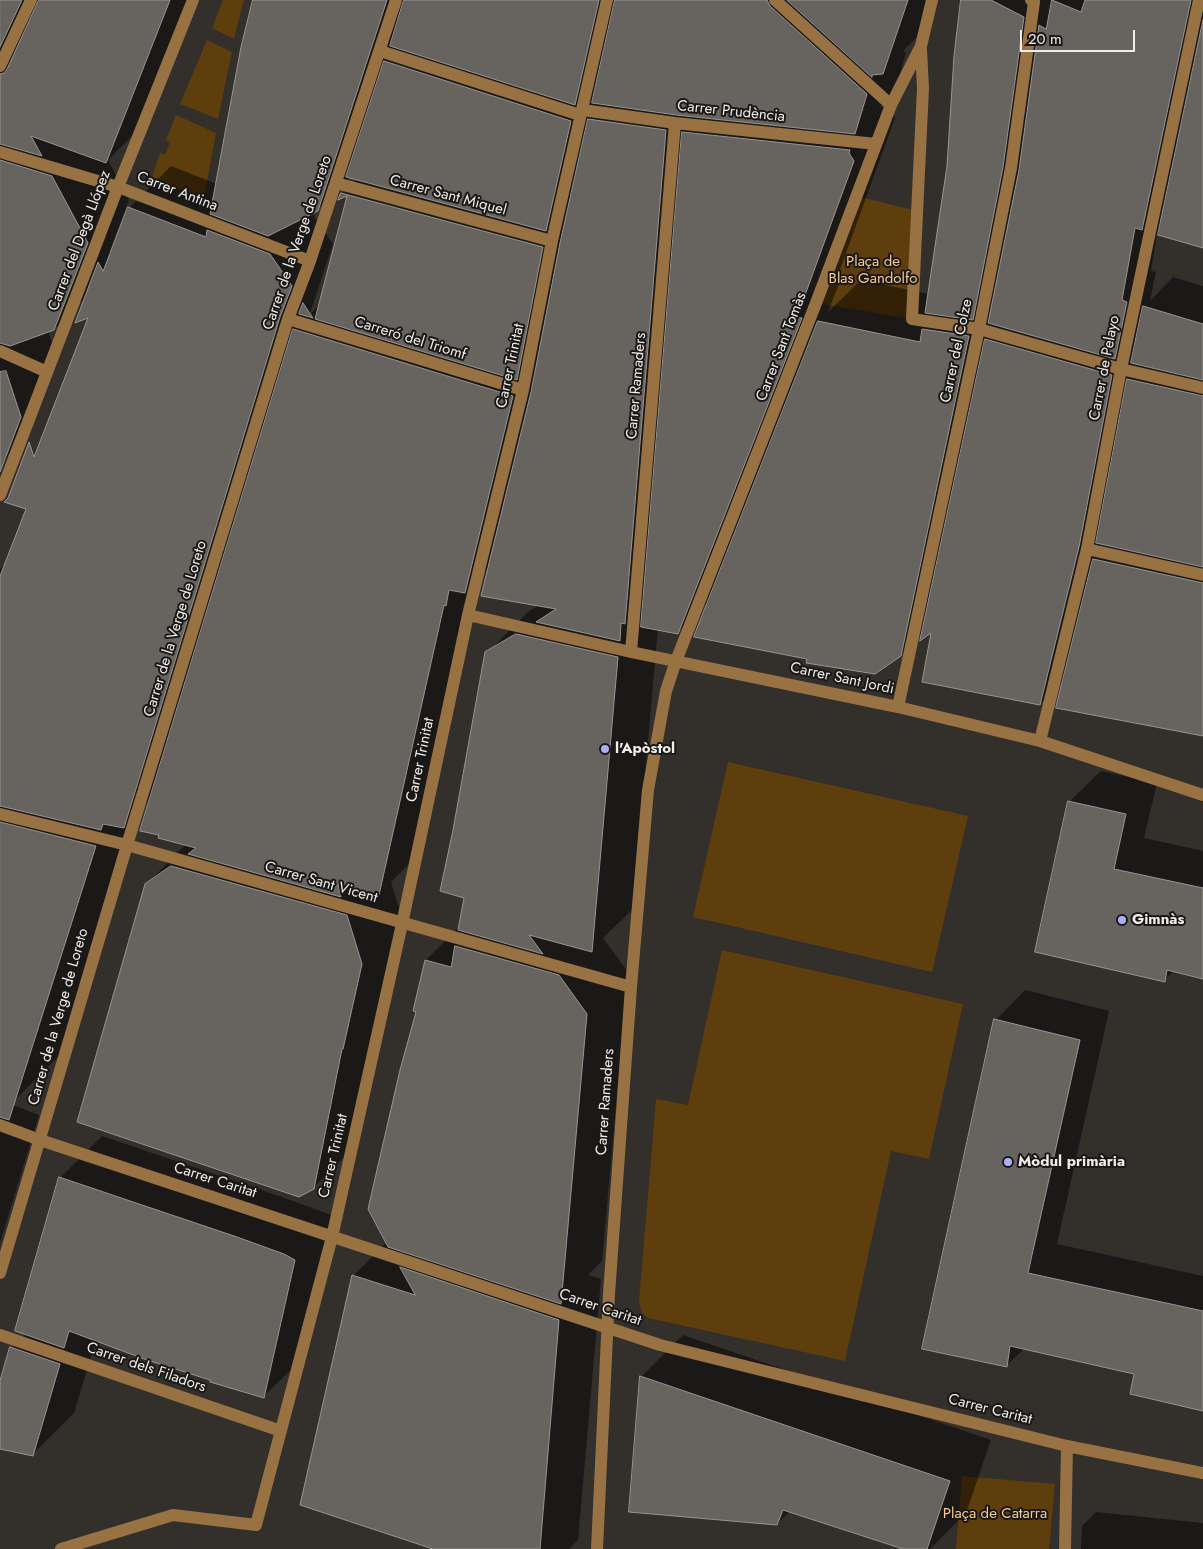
<!DOCTYPE html>
<html>
<head>
<meta charset="utf-8">
<style>
	body { margin:0 }
	#map { position:relative; width:1203px; height:1549px; overflow:hidden; background:#332f2b; font-family:Jost,sans-serif }
	canvas { display:block }
	.scale { position:absolute; left:1020px; top:30px; width:115px; height:22px; box-sizing:border-box; border:2px solid #efece9; border-top:0; padding-left:6px; font-size:15px; line-height:18px; white-space:nowrap; color:#efece9; -webkit-text-stroke:4px #191816; paint-order:stroke }
</style>
</head>
<body>
<div id="map">
<canvas width="1203" height="1549"></canvas>
<div class="scale">20 m</div>
</div>
<script>
const ctx = document.querySelector('canvas').getContext('2d');
ctx.lineJoin = 'round';
function fillPath(path, color) { ctx.fillStyle = color; ctx.fill(path, 'evenodd'); }
function strokePath(path, color, width, dash) { ctx.strokeStyle = color; ctx.lineWidth = width; ctx.lineCap = dash ? 'butt' : 'round'; ctx.setLineDash(dash || []); ctx.stroke(path); }
function drawText(font, color, halo, rows, align = 'center') {
  ctx.font = font + ' Jost,sans-serif'; ctx.lineWidth = 4; ctx.setLineDash([]); ctx.textBaseline = 'middle'; ctx.strokeStyle = halo; ctx.fillStyle = color; for (const [text, x, y, turn = 0] of rows) {
    ctx.save(); ctx.translate(x, y); ctx.rotate((+turn || 0) * Math.PI / 180); ctx.textAlign = isNaN(turn) ? turn : align; if (halo) ctx.strokeText(text, 0, 0); ctx.fillText(text, 0, 0); ctx.restore();
  }
}
fillPath(new Path2D(`
	M 223,0 L 244,0 L 234,39 L 212,28 Z
	M 207,40 L 232,52 L 218,119 L 180,104 Z
	M 176,115 L 216,133 L 204,198 L 153,179 L 152,177 L 160,153 L 165,155 L 170,142 L 166,140 Z
	M 856,196 L 917,211 L 912,319 L 816,303 Z
	M 728,762 L 968,816 L 932,972 L 693,917 Z
	M 722,950 L 963,1004 L 929,1159 L 891,1151 L 845,1361 L 648,1318 L 642,1313 L 639,1301 L 656,1099 L 688,1105 Z
	M 962,1476 L 1055,1484 L 1049,1549 L 956,1549 Z`), '#5f3e0e');
fillPath(new Path2D(`
	M 0,0 L 195,0 L 148,120 L 108,160 L 129,200 L 109,253 L 114,248 L 129,208 L 171,166 L 217,184 L 255,0 L 934,0 L 922,32 L 903,51 L 906,53 L 895,92 L 880,107 L 891,108 L 890,111 L 895,118 L 838,275 L 842,276 L 828,312 L 861,280 L 929,294 L 948,166 L 962,0 L 1203,0 L 1203,246 L 1157,233 L 1151,271 L 1156,272 L 1150,301 L 1173,277 L 1203,286 L 1203,735 L 1065,679 L 1040,704 L 932,630 L 924,631 L 900,655 L 809,658 L 710,600 L 677,633 L 658,629 L 633,909 L 603,938 L 628,972 L 602,1261 L 588,1275 L 601,1279 L 578,1540 L 569,1549 L 437,1549 L 353,1276 L 387,1242 L 417,1011 L 414,1010 L 426,960 L 460,926 L 466,897 L 454,830 L 487,653 L 529,611 L 539,605 L 489,567 L 483,574 L 421,852 L 391,882 L 403,921 L 355,1146 L 313,1188 L 146,885 L 186,844 L 151,799 L 133,817 L 58,1057 L 16,1099 L 0,1093 L 0,569 L 6,563 L 27,508 L 90,316 L 86,297 L 54,329 L 48,331 L 55,351 L 0,473 ZM 350,177 L 357,179 L 342,193 L 341,198 L 349,194 L 320,304 L 309,316 L 333,244 L 312,213 L 317,210 ZM 1165,205 L 1162,221 L 1160,221 L 1162,209 Z
	M 1101,771 L 1157,783 L 1144,838 L 1203,851 L 1203,977 L 1174,971 L 1164,980 L 1069,802 Z
	M 1025,990 L 1109,1011 L 1057,1244 L 1203,1276 L 1203,1410 L 1136,1373 L 1025,1348 L 1006,1366 L 996,1020 Z
	M 0,1100 L 39,1115 L 0,1243 Z
	M 102,1136 L 279,1196 L 326,1213 L 336,1218 L 306,1355 L 264,1396 L 96,1340 L 74,1413 L 33,1454 L 0,1447 L 0,1385 L 12,1348 L 26,1334 L 60,1178 Z
	M 683,1335 L 991,1440 L 966,1513 L 930,1549 L 907,1549 L 790,1511 L 777,1524 L 630,1511 L 642,1376 Z
	M 1096,1512 L 1203,1523 L 1203,1549 L 1081,1549 L 1082,1526 Z`), '#0007');
const building = new Path2D(`
	M 0,0 L 22,0 L 0,47 Z
	M 39,0 L 170,0 L 106,163 L 31,136 L 42,156 L 0,144 L 0,74 L 4,73 L 7,69 Z
	M 253,0 L 387,0 L 318,211 L 268,236 L 210,214 L 241,47 Z
	M 404,0 L 599,0 L 575,105 L 390,46 Z
	M 615,0 L 767,0 L 770,6 L 867,94 L 855,134 L 676,115 L 592,103 Z
	M 787,0 L 908,0 L 883,74 L 872,75 L 872,77 Z
	M 961,0 L 991,0 L 1024,17 L 1003,167 L 973,320 L 925,313 L 947,166 L 954,56 Z
	M 1052,0 L 1081,12 L 1085,0 L 1191,0 L 1142,230 L 1135,228 L 1122,300 L 1127,302 L 1115,359 L 988,323 L 1019,170 L 1039,25 L 1046,29 Z
	M 1203,20 L 1203,248 L 1158,235 Z
	M 384,61 L 571,121 L 546,231 L 346,177 Z
	M 588,119 L 666,130 L 625,624 L 621,623 L 620,641 L 536,622 L 556,609 L 481,596 L 531,392 L 560,243 Z
	M 682,132 L 850,150 L 849,153 L 854,161 L 797,317 L 802,318 L 678,634 L 641,627 Z
	M 0,160 L 52,176 L 88,243 L 54,330 L 10,346 L 0,343 Z
	M 341,193 L 543,247 L 517,380 L 315,319 L 347,196 L 338,200 Z
	M 128,207 L 206,237 L 207,230 L 270,254 L 292,286 L 280,317 L 124,828 L 103,824 L 101,830 L 0,806 L 0,576 L 26,509 L 4,502 L 8,498 L 29,442 L 34,457 L 88,318 L 75,323 L 98,262 L 103,271 Z
	M 303,303 L 313,318 L 299,314 Z
	M 1143,306 L 1203,324 L 1203,380 L 1131,363 Z
	M 818,321 L 920,342 L 922,329 L 969,336 L 901,656 L 875,674 L 806,663 L 807,659 L 694,637 Z
	M 293,329 L 513,396 L 465,593 L 449,590 L 446,606 L 444,605 L 379,895 L 338,885 L 341,897 L 188,854 L 196,848 L 158,838 L 159,835 L 140,831 Z
	M 985,339 L 1112,375 L 1079,547 L 1040,705 L 922,682 L 931,633 L 920,641 Z
	M 6,371 L 21,417 L 0,472 L 0,372 Z
	M 1127,379 L 1203,396 L 1203,567 L 1096,543 Z
	M 1093,559 L 1203,583 L 1203,736 L 1056,708 Z
	M 516,634 L 618,657 L 592,952 L 529,935 L 543,954 L 458,930 L 464,898 L 440,891 L 453,830 L 485,652 Z
	M 1068,801 L 1126,814 L 1114,869 L 1203,888 L 1203,979 L 1167,970 L 1165,982 L 1035,952 Z
	M 0,822 L 96,846 L 9,1120 L 0,1117 Z
	M 171,866 L 347,915 L 362,964 L 343,1049 L 342,1049 L 314,1189 L 299,1197 L 77,1122 L 145,884 Z
	M 455,946 L 559,975 L 587,1014 L 561,1304 L 388,1247 L 368,1209 L 400,1070 L 416,1012 L 413,1011 L 425,960 L 451,967 Z
	M 994,1019 L 1080,1040 L 1028,1273 L 1203,1311 L 1203,1411 L 1130,1394 L 1134,1374 L 1010,1346 L 1007,1367 L 922,1349 Z
	M 59,1177 L 237,1237 L 284,1254 L 295,1260 L 264,1398 L 210,1382 L 210,1380 L 147,1360 L 69,1331 L 64,1348 L 15,1331 Z
	M 400,1267 L 559,1320 L 540,1549 L 433,1549 L 300,1505 L 352,1275 L 415,1295 Z
	M 10,1347 L 60,1364 L 33,1456 L 0,1449 L 0,1381 Z
	M 640,1376 L 950,1481 L 927,1549 L 903,1549 L 783,1510 L 777,1525 L 629,1512 Z`);
fillPath(building, '#67635e');
strokePath(building, '#99948f', 1);
strokePath(new Path2D(`
	M 775,0 L 891,105
	M 921,49 L 923,88 L 912,319 L 979,329 L 1121,369 L 1203,388
	M 380,51 L 580,115
	M 0,66 L 31,0
	M 583,110 L 675,123 L 876,144
	M 0,152 L 118,187 L 310,261
	M 336,183 L 552,241
	M 288,319 L 523,390
	M 0,351 L 47,372
	M 0,495 L 118,187 L 193,0
	M 1087,549 L 1203,575
	M 468,615 L 631,652 L 898,707 L 1040,741 L 1203,795
	M 631,652 L 675,123
	M 898,707 L 979,329 L 1011,168 L 1034,2 L 1031,0
	M 1040,741 L 1087,549 L 1121,369 L 1199,0
	M 0,814 L 127,845 L 631,987
	M 0,1125 L 40,1140 L 660,1345 L 1067,1446 L 1203,1473
	M 0,1273 L 127,845 L 288,319 L 310,261 L 396,0
	M 0,1335 L 281,1431
	M 61,1549 L 173,1515 L 256,1525 L 332,1237 L 402,924 L 468,615 L 523,390 L 552,241 L 607,0
	M 597,1549 L 609,1294 L 631,987 L 648,790 L 666,691 L 676,661 L 816,303 L 891,105 L 921,46 L 932,0
	M 1065,1549 L 1067,1446`), '#987243', 12);
for (const [x, y, r, color] of [
	[605,749,5,"#abaffb"],
	[1122,920,5,"#abaffb"],
	[1008,1162,5,"#abaffb"]
]) { const dot = new Path2D(); dot.arc(x, y, r, 0, 2 * Math.PI); ctx.fillStyle = color; ctx.fill(dot); strokePath(dot, '#191816', 2); }
drawText('15px', '#efece9', '#191816', [
	["Carrer Prudència",731,112,6],
	["Carrer Antina",177,192,21],
	["Carrer Sant Miquel",448,196,15],
	["Carrer del Degà Llópez",80,241,-69],
	["Carrer de la Verge de Loreto",298,243,-71],
	["Carreró del Triomf",410,339,17],
	["Carrer Sant Tomàs",782,347,-69],
	["Carrer del Colze",957,351,-78],
	["Carrer Trinitat",511,366,-78],
	["Carrer de Pelayo",1105,368,-79],
	["Carrer Ramaders",637,386,-85],
	["Carrer de la Verge de Loreto",176,629,-73],
	["Carrer Sant Jordi",842,679,12],
	["Carrer Trinitat",421,760,-78],
	["Carrer Sant Vicent",321,883,16],
	["Carrer de la Verge de Loreto",59,1017,-74],
	["Carrer Ramaders",606,1102,-86],
	["Carrer Trinitat",334,1156,-77],
	["Carrer Caritat",215,1181,18],
	["Carrer Caritat",600,1308,19],
	["Carrer dels Filadors",146,1368,19],
	["Carrer Caritat",990,1410,14]
]);
drawText('15px', '#f8ca93', '#191816', [
	["Plaça de",873,262],
	["Blas Gandolfo",873,279],
	["Plaça de Catarra",995,1514]
]);
drawText('bold 15px', '#efece9', '#191816', [
	["l'Apòstol",615,749],
	["Gimnàs",1132,920],
	["Mòdul primària",1018,1162]
], 'left');
</script>
</body>
</html>
